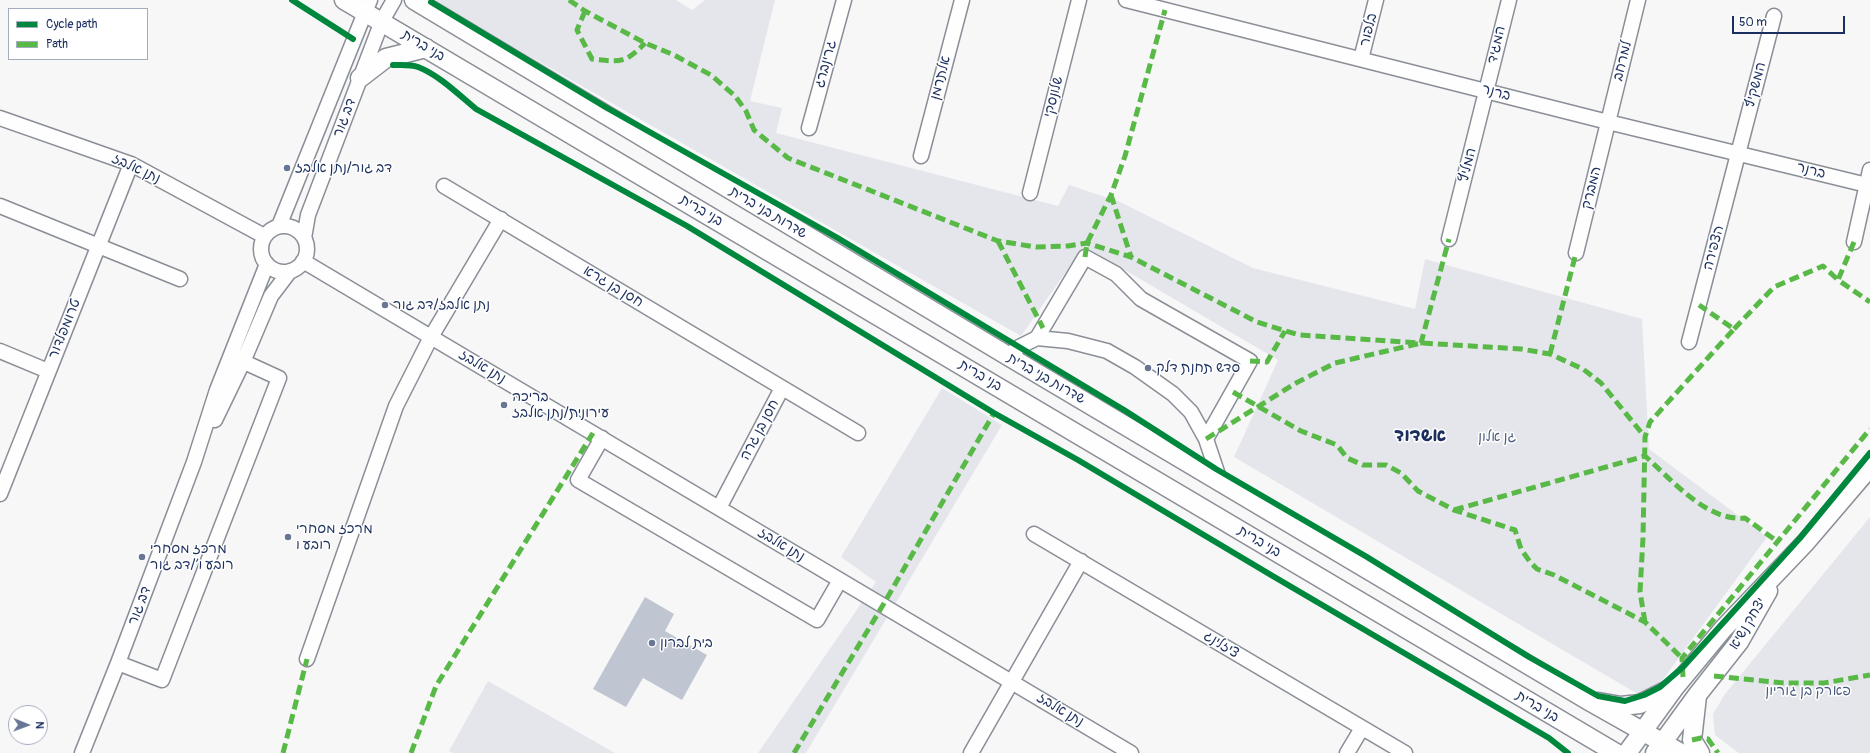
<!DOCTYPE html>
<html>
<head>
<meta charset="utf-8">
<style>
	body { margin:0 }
	#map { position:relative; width:1870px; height:753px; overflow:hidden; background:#f7f7f8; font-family:Pangolin,sans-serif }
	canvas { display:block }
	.legend { position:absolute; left:8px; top:8px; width:140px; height:52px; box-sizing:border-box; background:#fff; border:1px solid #a4acbf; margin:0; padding:5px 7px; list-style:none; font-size:12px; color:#1b2f5e }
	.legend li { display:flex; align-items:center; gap:8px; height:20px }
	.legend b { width:20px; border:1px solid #a4acbf }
	.north { position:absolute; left:8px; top:705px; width:40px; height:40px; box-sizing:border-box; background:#fff; border:1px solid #a4acbf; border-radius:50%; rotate:91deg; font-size:11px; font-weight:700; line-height:16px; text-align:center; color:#1b2f5e }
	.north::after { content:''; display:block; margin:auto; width:14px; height:18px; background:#687594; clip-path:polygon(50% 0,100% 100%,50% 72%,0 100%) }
	.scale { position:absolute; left:1732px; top:16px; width:113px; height:18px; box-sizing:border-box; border:2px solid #1b2f5e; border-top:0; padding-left:5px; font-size:12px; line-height:14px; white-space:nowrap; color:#1b2f5e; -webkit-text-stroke:3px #fff; paint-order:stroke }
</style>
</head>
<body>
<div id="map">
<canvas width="1870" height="753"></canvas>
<ul class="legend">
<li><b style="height:5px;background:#00873e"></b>Cycle path</li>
<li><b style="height:5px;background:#58b947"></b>Path</li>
</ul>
<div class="north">N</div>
<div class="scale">50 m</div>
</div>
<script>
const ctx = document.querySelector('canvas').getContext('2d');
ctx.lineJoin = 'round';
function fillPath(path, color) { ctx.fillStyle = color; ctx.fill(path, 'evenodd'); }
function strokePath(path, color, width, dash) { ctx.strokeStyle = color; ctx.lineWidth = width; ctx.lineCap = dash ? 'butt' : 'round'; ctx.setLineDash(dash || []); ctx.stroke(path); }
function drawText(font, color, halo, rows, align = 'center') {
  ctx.font = font + ' Pangolin,"Playpen Sans Hebrew",sans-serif'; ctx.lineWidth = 3; ctx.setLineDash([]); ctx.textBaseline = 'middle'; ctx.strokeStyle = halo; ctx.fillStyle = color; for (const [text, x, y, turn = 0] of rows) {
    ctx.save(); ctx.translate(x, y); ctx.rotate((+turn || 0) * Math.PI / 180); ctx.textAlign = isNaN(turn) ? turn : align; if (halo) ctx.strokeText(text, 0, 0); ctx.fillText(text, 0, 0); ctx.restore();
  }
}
fillPath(new Path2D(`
	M 436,0 L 676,0 L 692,10 L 705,0 L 775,0 L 750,101 L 782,108 L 776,133 L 1058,206 L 1069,185 L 1120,202 L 1253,268 L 1415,309 L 1425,259 L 1642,319 L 1649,449 L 1767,537 L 1648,700 L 1234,457 L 1278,360 L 1084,246 L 1021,336 L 436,3 Z
	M 942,388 L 1002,425 L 806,753 L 758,753 L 876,582 L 841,557 Z
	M 1870,517 L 1870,753 L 1739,753 L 1736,751 L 1715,735 L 1713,714 L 1725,694 Z
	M 488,681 L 615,753 L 453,753 L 449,751 Z`), '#e5e6ec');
fillPath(new Path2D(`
	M 645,597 L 674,614 L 665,631 L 707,655 L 682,700 L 643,678 L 626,707 L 593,689 Z`), '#c0c5d2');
const minor = new Path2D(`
	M 1126,0 L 1608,122 L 1867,185
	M 1361,59 L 1376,0
	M 0,118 L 131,164 L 264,236
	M 809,128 L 844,0
	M 921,156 L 962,0
	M 444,186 L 858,433
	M 1030,193 L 1079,0
	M 0,206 L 180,279
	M 279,226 L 370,0
	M261 249a23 23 0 1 1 46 0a23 23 0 1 1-46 0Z
	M 304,238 L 308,215 L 382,21 L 394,0
	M 1449,239 L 1509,0
	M 1854,242 L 1870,170
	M 1576,253 L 1638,0
	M 303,261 L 1131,753
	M 1037,338 L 1085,257 L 1116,274 L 1141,299 L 1250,361 L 1206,439
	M 1689,342 L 1774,16
	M 0,351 L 48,371
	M 1008,356 L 1019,347 L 1037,338 L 1068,341 L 1107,351 L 1135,367 L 1173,394 L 1191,412 L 1206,439 L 1220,481
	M 215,420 L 243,362 L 271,296 L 290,271
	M 602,438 L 578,480 L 817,620 L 840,580
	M 0,494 L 131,164
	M 719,508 L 782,388
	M 1034,534 L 1405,753
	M 307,659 L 396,406 L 431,337 L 501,219
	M 118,663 L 162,680 L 279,378 L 231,356
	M 82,753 L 118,663 L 194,462 L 217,390 L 267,264
	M 971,753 L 1081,561
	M 1347,753 L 1362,728`);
const major = new Path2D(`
	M 344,0 L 1616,753
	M 414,0 L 1008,356 L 1589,701 L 1681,753
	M 360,78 L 386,58 L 426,48
	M 1697,696 L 1692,740 L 1700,753
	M 1598,702 L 1621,706 L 1640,704 L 1672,688
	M 1627,753 L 1675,687 L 1723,629 L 1806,542 L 1870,467
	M 1655,753 L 1698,694 L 1739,642 L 1768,591`);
strokePath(minor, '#8a8e97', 17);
strokePath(major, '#8a8e97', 21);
strokePath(minor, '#fefefe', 14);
strokePath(major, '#fefefe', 18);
strokePath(new Path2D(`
	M 569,0 L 585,11 L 645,43 L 674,55 L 711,75 L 735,96 L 746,111 L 754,130 L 788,158 L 998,241 L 1036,247 L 1068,246 L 1087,243 L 1131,257 L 1257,322 L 1299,335 L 1421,343 L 1449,239
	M 585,11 L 577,30 L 592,59 C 620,62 625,64 645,43
	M 1111,195 L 1131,257
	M 998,241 L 1043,328
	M 1854,242 L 1838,280 L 1870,302
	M 1085,257 L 1087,243 L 1111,195 L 1125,156 L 1165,10
	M 1734,329 L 1774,287 L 1823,266 L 1838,280
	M 1550,354 L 1576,253
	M 1250,361 L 1267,362 L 1285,331
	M 1233,392 L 1301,431 L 1337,445 L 1347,458 L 1363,465 L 1386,465 L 1401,473 L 1418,491 L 1454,510 L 1515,530 L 1521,549 L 1530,562 L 1537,569 L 1554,575 L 1645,622 L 1682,658
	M 1206,439 L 1296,383 L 1335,363 L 1421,343 L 1521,349 L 1550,354 L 1583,369 L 1601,383 L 1645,437
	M 1454,510 L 1645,456 C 1672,480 1707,522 1745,518 L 1778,542
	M 1645,622 L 1640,592 L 1643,538 L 1645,437 L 1650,422 L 1734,329 L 1699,305
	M 1714,676 L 1784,683 L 1824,683 L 1870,675
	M 1683,677 L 1682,658 L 1870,429
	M 1692,740 L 1701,738 L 1708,739 L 1718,753
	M 283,753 L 307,659
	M 411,753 L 436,686 L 593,433
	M 794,753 L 883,605 L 994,413`), '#58b947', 5, [10, 5]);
strokePath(new Path2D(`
	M 292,0 L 353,39
	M 431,2 L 607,108 L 836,237 L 1124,410 L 1216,469 L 1367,557 L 1529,657 L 1598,696 L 1625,701 L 1644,695 L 1660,687 L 1683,667 L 1800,538 L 1870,453
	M 393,65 C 401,65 410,64 418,67 C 439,75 459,95 476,109 L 687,226 L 994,413 L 1078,460 L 1271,575 L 1549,738 L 1568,753`), '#00873e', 6);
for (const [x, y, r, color] of [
	[287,168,4,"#687594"],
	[385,305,4,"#687594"],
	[1148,368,4,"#687594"],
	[504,405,4,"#687594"],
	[288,537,4,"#687594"],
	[142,557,4,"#687594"],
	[652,643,4,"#687594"]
]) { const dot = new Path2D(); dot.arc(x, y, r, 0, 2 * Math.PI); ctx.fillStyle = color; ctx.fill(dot); strokePath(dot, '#fff', 1.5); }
drawText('14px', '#1b2f5e', '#fff', [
	["בלפור",1369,30,-76],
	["המגיד",1497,45,-76],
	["בני ברית",423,46,31],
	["למרחב",1623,61,-76],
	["גרינברג",826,64,-75],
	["אלתרמן",941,78,-75],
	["המשקיף",1756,85,-75],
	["ברנר",1496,93,15],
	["שלונסקי",1054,97,-76],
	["דב גור",345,118,-69],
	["המליץ",1468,165,-76],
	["נתן אלבז",136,169,25],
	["ברנר",1811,171,14],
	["המברק",1592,188,-76],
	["בני ברית",701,211,31],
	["שדרות בני ברית",768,213,31],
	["הצפירה",1714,248,-75],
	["חסן בן גרא",613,287,31],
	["טרומפלדור",65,329,-68],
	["נתן אלבז",482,367,31],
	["בני ברית",980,376,31],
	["שדרות בני ברית",1046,379,30],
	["חסן בן גרה",760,430,-62],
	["בני ברית",1259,542,31],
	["נתן אלבז",781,545,31],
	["דב גור",140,606,-69],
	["יצחק נשיא",1748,624,-59],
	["ציזלינג",1221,645,31],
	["בני ברית",1537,707,31],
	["נתן אלבז",1060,710,31]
]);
drawText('14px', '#1b2f5e', '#fff', [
	["דב גור/נתן אלבז",295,168],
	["נתן אלבז/דב גור",393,305],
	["סדש תחנת דלק",1156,368],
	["בריכה",512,397],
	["עירונית/נתן אלבז",512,413],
	["מרכז מסחרי",296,529],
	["רובע ו",296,545],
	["מרכז מסחרי",150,549],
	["רובע ו׳/דב גור",150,565],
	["בית לברון",660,643]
], 'left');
drawText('14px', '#4a5a7f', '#fff', [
	["גן אלון",1497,437],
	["פארק בן גוריון",1808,691]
]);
drawText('bold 18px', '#1b2f5e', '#fff', [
	["אשדוד",1420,436]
]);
</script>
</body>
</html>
